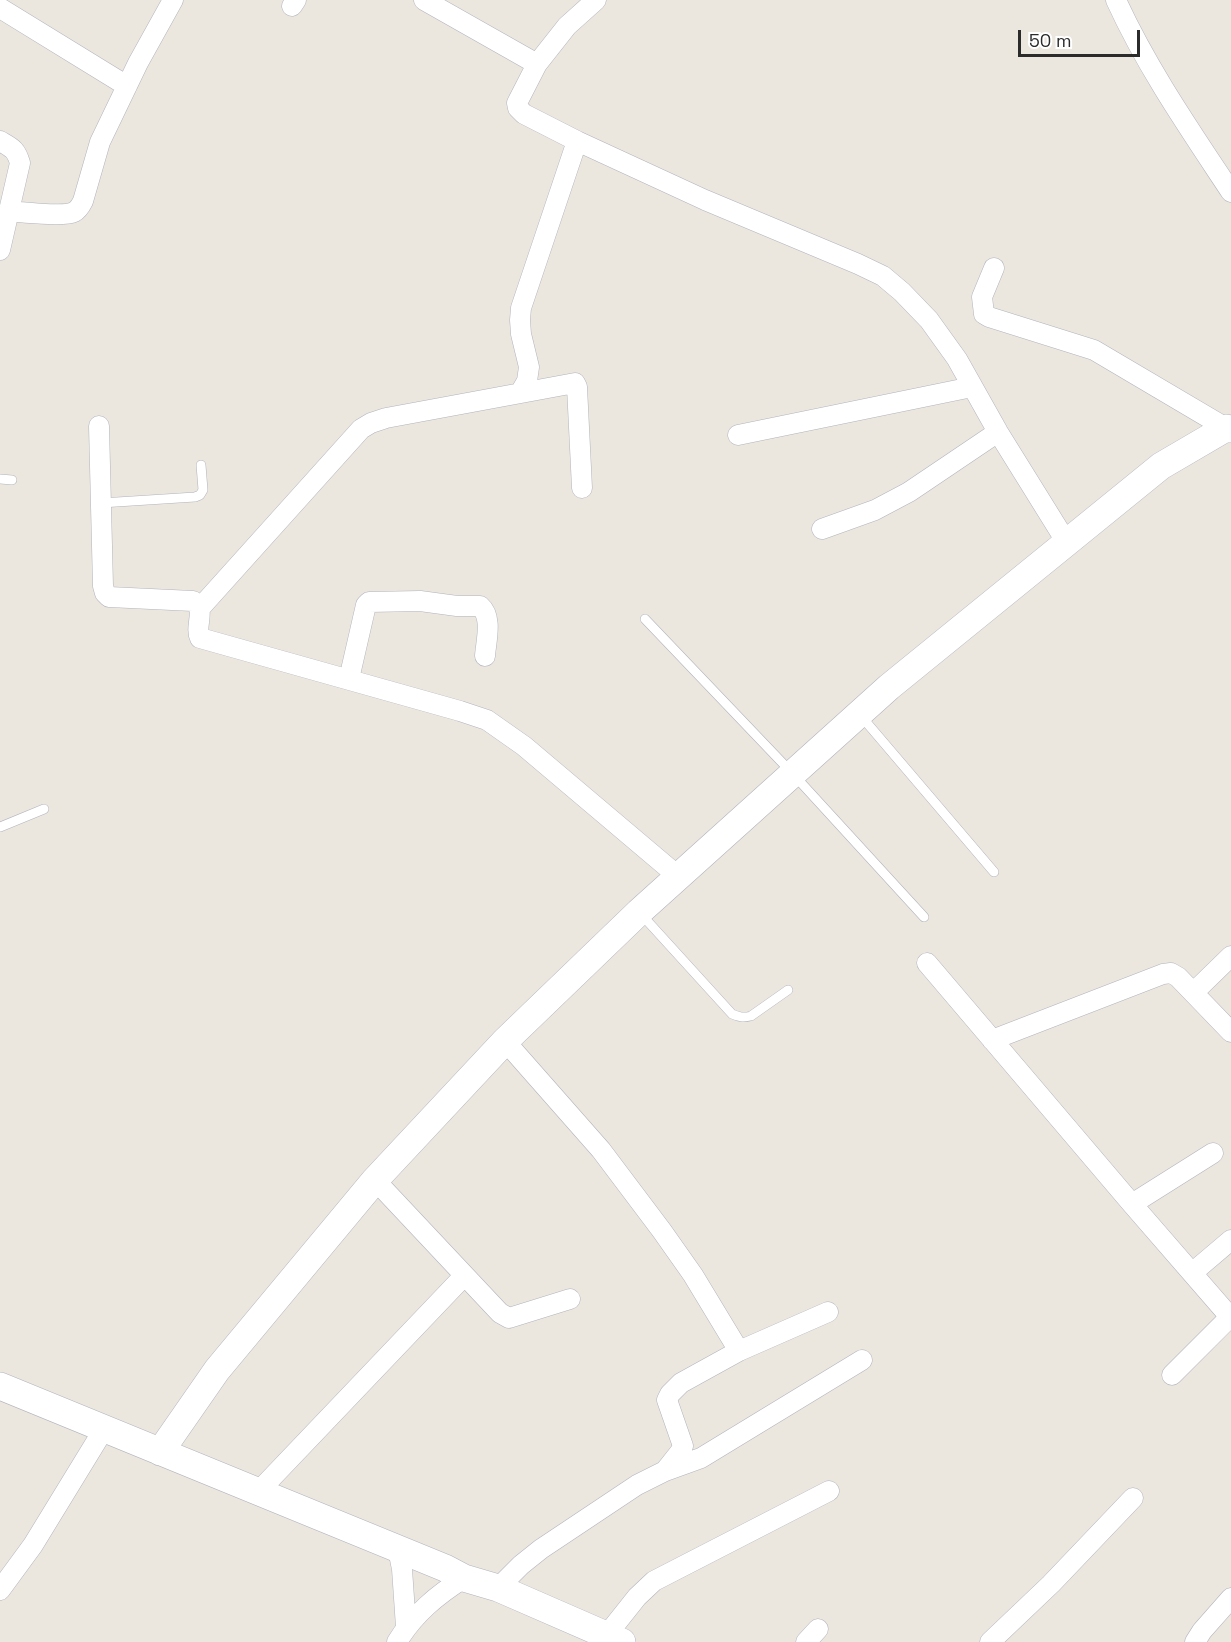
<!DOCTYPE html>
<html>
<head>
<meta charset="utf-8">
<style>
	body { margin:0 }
	#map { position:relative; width:1231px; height:1642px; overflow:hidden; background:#ebe6de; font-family:"Space Grotesk",sans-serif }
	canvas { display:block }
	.scale { position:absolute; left:1018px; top:30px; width:122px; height:27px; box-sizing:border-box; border:3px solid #2b2b2b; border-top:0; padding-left:8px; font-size:18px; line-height:21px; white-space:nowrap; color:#2b2b2b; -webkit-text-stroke:4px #fff; paint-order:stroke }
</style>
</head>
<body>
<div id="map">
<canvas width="1231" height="1642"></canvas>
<div class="scale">50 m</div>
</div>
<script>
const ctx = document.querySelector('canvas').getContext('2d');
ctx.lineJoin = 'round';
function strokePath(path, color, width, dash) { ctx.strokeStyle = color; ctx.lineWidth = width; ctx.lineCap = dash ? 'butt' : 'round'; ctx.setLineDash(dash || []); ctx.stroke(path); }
const lane = new Path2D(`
	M 0,479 L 12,480
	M 101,503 L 195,497 L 200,495 L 203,490 L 201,465
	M 645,619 L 793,774 L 924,917
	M 861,716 L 994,872
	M 0,827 L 44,809
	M 641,914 L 732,1014 C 739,1017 743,1018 751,1016 L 788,990`);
const street = new Path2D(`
	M 424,0 L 537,64 L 517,103 L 518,108 L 524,114 L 577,141
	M 1116,0 C 1147,68 1190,130 1231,192
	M 292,6 L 296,0
	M 0,8 L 127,86
	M 537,64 L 567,26 L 596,0
	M 0,141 C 12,148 16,149 20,163 L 0,250
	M 8,211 C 21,212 64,217 74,212 C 78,210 81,205 83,201 L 100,142 L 138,63 L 173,0
	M 994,268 L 982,297 L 984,314 L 989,317 L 1094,350 L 1226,428
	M 520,393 L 527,381 L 529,367 L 521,334 L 520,320 L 521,308 L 577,141 L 705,200 L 858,264 L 883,276 L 902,292 L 929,320 L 957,359 L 998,432 L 1067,543
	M 99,426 L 103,586 L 105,593 L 109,597 L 193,601 C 207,609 194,626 200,638 L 460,711 L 487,720 L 524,746 L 679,877
	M 738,435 L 972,387
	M 822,529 L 875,510 L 909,492 L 998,432
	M 200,608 L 361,429 L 371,423 L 386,418 L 575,383 L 577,387 L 582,488
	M 349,679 L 366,605 L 369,602 L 420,601 L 457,606 L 480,606 C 493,617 486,641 485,656
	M 927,963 L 1132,1204 L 1231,1318
	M 1194,992 L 1231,956
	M 992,1040 L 1163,974 L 1171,973 L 1178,977 L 1231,1032
	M 505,1041 L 601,1150 L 662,1231 L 693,1275 L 739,1351
	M 375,1180 L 500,1313 L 509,1318 L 570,1299
	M 1132,1204 L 1213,1153
	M 1192,1273 L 1231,1240
	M 1172,1375 L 1230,1317
	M 665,1471 L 680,1452 L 683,1446 L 667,1400 L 670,1394 L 681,1383 L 739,1351 L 828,1312
	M 258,1492 L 464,1276
	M 398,1549 L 402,1569 L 406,1627
	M 498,1588 L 521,1565 L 541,1549 L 637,1485 L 665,1471 L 701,1458 L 862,1360
	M 0,1590 L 33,1545 L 104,1429
	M 397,1642 C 414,1614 437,1595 464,1578
	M 602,1642 L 606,1636 L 637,1597 L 654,1581 L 829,1491
	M 806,1642 L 818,1629
	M 990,1642 L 1051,1584 L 1133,1498
	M 1195,1642 L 1202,1631 L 1231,1598`);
const secondary = new Path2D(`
	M 0,1386 L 445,1568 L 464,1578 L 498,1588 L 622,1642
	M 160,1452 L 217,1370 L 375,1180 L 505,1041 L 639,912 L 889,687 L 1161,466 L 1226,428 L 1231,429`);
strokePath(lane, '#b1b4bd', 10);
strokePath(street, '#b1b4bd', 21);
strokePath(secondary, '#b1b4bd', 28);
strokePath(lane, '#fff', 9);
strokePath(street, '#fff', 20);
strokePath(secondary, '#fff', 27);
</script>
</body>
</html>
